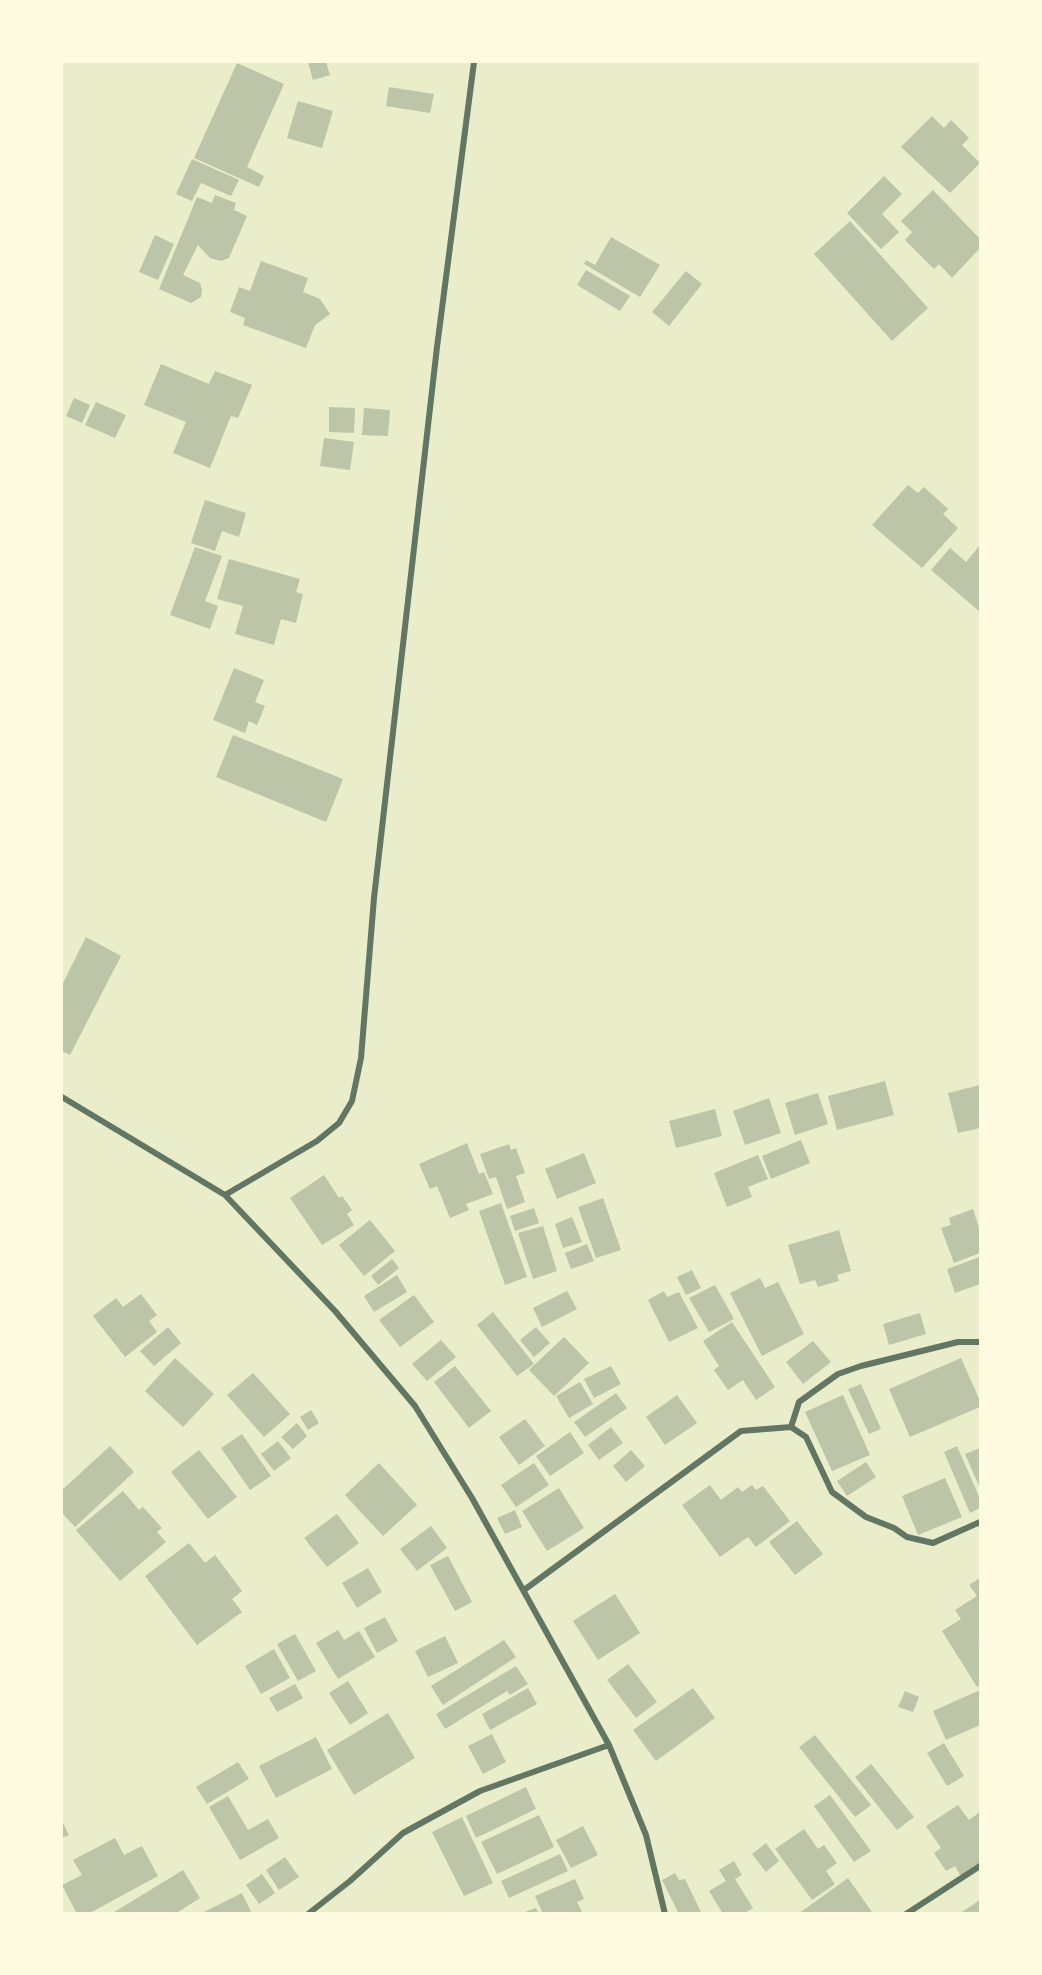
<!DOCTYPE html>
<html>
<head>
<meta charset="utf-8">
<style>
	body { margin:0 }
	#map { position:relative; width:1042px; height:1975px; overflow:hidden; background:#e9edc9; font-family:"PT Sans",sans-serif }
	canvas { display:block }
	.frame { position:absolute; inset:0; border:63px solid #fefae0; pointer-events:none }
</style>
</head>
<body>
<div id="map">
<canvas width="1042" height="1975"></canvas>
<div class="frame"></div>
</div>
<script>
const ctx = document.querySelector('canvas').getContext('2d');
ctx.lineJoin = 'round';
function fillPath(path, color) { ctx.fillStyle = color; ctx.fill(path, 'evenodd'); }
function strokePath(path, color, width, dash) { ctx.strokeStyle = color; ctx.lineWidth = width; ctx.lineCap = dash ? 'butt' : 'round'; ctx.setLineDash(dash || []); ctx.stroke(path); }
fillPath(new Path2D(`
	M 308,62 L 326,62 L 330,75 L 313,80 Z
	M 237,63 L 284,84 L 247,167 L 264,176 L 259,187 L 194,158 Z
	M 389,87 L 434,94 L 430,113 L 386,106 Z
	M 298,101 L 333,111 L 322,148 L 287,138 Z
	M 932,116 L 944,128 L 951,120 L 969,138 L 962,145 L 980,163 L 950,193 L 901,147 Z
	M 192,159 L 239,180 L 231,196 L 201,183 L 192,201 L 176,194 Z
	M 884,176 L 902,194 L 882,214 L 899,232 L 881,249 L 847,213 Z
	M 933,190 L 980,239 L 980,248 L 952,278 L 939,264 L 934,269 L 905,240 L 912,232 L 901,221 Z
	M 215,195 L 236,203 L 234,210 L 247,216 L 229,258 L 221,261 L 210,258 L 198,245 L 183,275 L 200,283 L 202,290 L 201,297 L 191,303 L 159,289 L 197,197 L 212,203 Z
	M 850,221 L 928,308 L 892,341 L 814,254 Z
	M 155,235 L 174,244 L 158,280 L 139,272 Z
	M 611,237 L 660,265 L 640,297 L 584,264 L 586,260 L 595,265 Z
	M 261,261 L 308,278 L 303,292 L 320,299 L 330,314 L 315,325 L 306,348 L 243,325 L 245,318 L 230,312 L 239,287 L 250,291 Z
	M 586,270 L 630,296 L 620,311 L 577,285 Z
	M 686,271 L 702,284 L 669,326 L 652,312 Z
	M 161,364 L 209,384 L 215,371 L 252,385 L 238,418 L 231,416 L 210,468 L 173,453 L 186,422 L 144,405 Z
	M 74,398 L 90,405 L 82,423 L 66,416 Z
	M 96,402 L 126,415 L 115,438 L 85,425 Z
	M 329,407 L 355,408 L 354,433 L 329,432 Z
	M 364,408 L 390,410 L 388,436 L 362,435 Z
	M 324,438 L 354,442 L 350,470 L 320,466 Z
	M 908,485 L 918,493 L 924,487 L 948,509 L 943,514 L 958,528 L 922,568 L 872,525 Z
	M 205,500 L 246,513 L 239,537 L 222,531 L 215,551 L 191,543 Z
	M 980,545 L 980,612 L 931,570 L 950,548 L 966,562 Z
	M 195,547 L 222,556 L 205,601 L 218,606 L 210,629 L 170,615 Z
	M 229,559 L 300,579 L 296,592 L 303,594 L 296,623 L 281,619 L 274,645 L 235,634 L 243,606 L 217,599 Z
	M 234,668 L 264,680 L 255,702 L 265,706 L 257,725 L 249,721 L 245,733 L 213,720 Z
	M 233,735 L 343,779 L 326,822 L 216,777 Z
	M 86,937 L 121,956 L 70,1055 L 62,1051 L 62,985 Z
	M 885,1081 L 894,1115 L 837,1130 L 828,1096 Z
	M 980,1085 L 980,1128 L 958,1133 L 948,1093 Z
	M 818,1093 L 828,1124 L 795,1135 L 785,1103 Z
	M 769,1098 L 781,1133 L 745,1145 L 733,1111 Z
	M 715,1109 L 722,1136 L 676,1148 L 669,1121 Z
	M 801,1140 L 810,1163 L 771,1179 L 762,1156 Z
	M 467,1143 L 479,1174 L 484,1172 L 493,1194 L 466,1204 L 469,1210 L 450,1218 L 437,1186 L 430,1189 L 419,1164 Z
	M 509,1144 L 511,1150 L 516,1148 L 525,1173 L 516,1176 L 525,1202 L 507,1209 L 496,1177 L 489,1179 L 480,1154 Z
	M 584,1153 L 596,1183 L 557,1199 L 545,1169 Z
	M 758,1155 L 768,1179 L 748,1187 L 752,1197 L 727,1207 L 714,1173 Z
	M 324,1175 L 339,1198 L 342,1196 L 352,1210 L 347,1214 L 354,1225 L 322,1245 L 290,1198 Z
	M 603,1198 L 621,1250 L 596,1258 L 578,1207 Z
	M 501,1203 L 527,1277 L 505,1285 L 479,1211 Z
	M 534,1208 L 539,1223 L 515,1231 L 510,1216 Z
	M 973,1209 L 980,1231 L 980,1253 L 954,1263 L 941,1228 L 951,1225 L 949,1218 Z
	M 572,1217 L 582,1242 L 563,1248 L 555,1224 Z
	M 370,1220 L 395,1251 L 364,1276 L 339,1245 Z
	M 543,1226 L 557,1271 L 533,1279 L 518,1233 Z
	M 839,1230 L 851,1271 L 837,1275 L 839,1281 L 818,1287 L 815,1280 L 800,1284 L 788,1245 Z
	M 587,1244 L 594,1261 L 571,1269 L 565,1253 Z
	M 980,1257 L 980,1284 L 955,1293 L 947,1269 Z
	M 392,1259 L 399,1268 L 378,1285 L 371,1276 Z
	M 692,1270 L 701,1288 L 686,1295 L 677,1277 Z
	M 397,1275 L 407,1292 L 374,1312 L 364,1296 Z
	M 760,1278 L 765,1288 L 778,1282 L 804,1334 L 762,1356 L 730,1293 Z
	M 715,1285 L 734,1319 L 709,1332 L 689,1298 Z
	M 567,1291 L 577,1309 L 542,1327 L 533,1308 Z
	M 664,1291 L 667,1297 L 679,1292 L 698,1328 L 669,1342 L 648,1300 Z
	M 141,1294 L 157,1315 L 149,1321 L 157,1332 L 125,1357 L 93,1316 L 116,1298 L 123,1307 Z
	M 414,1295 L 434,1322 L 400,1347 L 379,1320 Z
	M 493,1312 L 534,1364 L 517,1376 L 477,1325 Z
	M 920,1313 L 926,1334 L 889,1345 L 883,1324 Z
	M 732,1322 L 775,1387 L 756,1400 L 743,1380 L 728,1390 L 714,1370 L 719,1366 L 703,1341 Z
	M 168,1327 L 181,1343 L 154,1366 L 140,1351 Z
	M 536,1327 L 550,1343 L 534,1357 L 520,1340 Z
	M 564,1337 L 589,1363 L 554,1396 L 529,1370 Z
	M 441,1340 L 456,1357 L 427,1381 L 412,1364 Z
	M 813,1341 L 831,1362 L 803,1384 L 786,1362 Z
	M 175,1358 L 214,1394 L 183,1427 L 145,1391 Z
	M 961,1358 L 980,1401 L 980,1407 L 910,1437 L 889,1389 Z
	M 455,1366 L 491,1411 L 469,1428 L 434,1382 Z
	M 611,1366 L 621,1384 L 594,1398 L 584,1379 Z
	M 253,1373 L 290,1414 L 264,1437 L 227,1395 Z
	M 580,1382 L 593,1404 L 569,1418 L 556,1396 Z
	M 861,1384 L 881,1429 L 869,1434 L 848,1389 Z
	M 616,1393 L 627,1408 L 585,1437 L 574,1422 Z
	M 677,1395 L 697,1423 L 665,1445 L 646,1417 Z
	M 843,1395 L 870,1455 L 832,1471 L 805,1412 Z
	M 311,1410 L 319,1423 L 308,1430 L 300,1417 Z
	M 525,1419 L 545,1446 L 519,1465 L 499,1437 Z
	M 297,1423 L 307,1436 L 293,1449 L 281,1437 Z
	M 611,1427 L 623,1443 L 599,1460 L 588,1445 Z
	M 570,1432 L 584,1453 L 550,1476 L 536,1456 Z
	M 242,1434 L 271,1476 L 250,1490 L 221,1448 Z
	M 278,1441 L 291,1458 L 274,1471 L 261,1454 Z
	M 110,1446 L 134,1472 L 75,1527 L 62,1513 L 62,1490 Z
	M 957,1446 L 980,1499 L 980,1508 L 970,1513 L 944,1452 Z
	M 980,1448 L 980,1488 L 965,1454 Z
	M 199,1450 L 237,1497 L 208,1519 L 171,1472 Z
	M 631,1450 L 645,1466 L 626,1482 L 613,1466 Z
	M 866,1462 L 876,1477 L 847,1496 L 837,1481 Z
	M 379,1463 L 417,1505 L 383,1536 L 345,1495 Z
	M 534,1463 L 549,1485 L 516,1507 L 501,1485 Z
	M 945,1478 L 962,1517 L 918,1535 L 902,1496 Z
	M 710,1485 L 721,1500 L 738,1487 L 742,1492 L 752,1485 L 756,1490 L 763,1486 L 790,1521 L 756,1547 L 748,1537 L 720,1557 L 682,1505 Z
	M 559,1488 L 584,1528 L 547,1551 L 522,1511 Z
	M 123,1491 L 139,1510 L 143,1507 L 162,1528 L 157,1532 L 166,1542 L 120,1581 L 76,1530 Z
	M 515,1510 L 522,1527 L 505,1534 L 497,1518 Z
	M 337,1514 L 359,1543 L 327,1567 L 304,1538 Z
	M 797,1521 L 823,1554 L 795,1575 L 769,1542 Z
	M 431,1526 L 447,1548 L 417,1571 L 400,1549 Z
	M 189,1543 L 205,1563 L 215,1555 L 242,1591 L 232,1599 L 242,1612 L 197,1645 L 145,1576 Z
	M 448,1556 L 472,1602 L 455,1611 L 430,1565 Z
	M 368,1568 L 382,1592 L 357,1608 L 342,1583 Z
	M 980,1578 L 980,1644 L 978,1645 L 980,1649 L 980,1685 L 977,1687 L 942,1631 L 961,1619 L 955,1610 L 977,1596 L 969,1585 Z
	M 615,1594 L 640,1633 L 598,1660 L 573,1621 Z
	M 385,1617 L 398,1641 L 377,1653 L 364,1628 Z
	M 338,1630 L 344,1640 L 359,1631 L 375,1657 L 338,1679 L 316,1643 Z
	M 295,1634 L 316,1671 L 298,1681 L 277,1644 Z
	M 445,1636 L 458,1663 L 428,1677 L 415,1651 Z
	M 504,1640 L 516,1657 L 443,1705 L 431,1686 Z
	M 274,1649 L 290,1678 L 261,1694 L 245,1666 Z
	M 628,1664 L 657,1702 L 636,1718 L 607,1680 Z
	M 516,1666 L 528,1684 L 510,1695 L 507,1691 L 445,1729 L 436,1714 Z
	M 348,1681 L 368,1713 L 350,1725 L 329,1693 Z
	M 295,1684 L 303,1698 L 277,1712 L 269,1698 Z
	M 528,1688 L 537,1704 L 490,1730 L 482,1714 Z
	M 693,1688 L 715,1718 L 656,1761 L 633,1730 Z
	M 980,1690 L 980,1725 L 946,1740 L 933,1711 Z
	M 905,1691 L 919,1697 L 913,1712 L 898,1707 Z
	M 388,1713 L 415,1758 L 354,1795 L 327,1750 Z
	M 492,1734 L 506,1762 L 483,1774 L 468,1746 Z
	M 815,1735 L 871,1805 L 855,1817 L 799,1747 Z
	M 316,1737 L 332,1769 L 276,1798 L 259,1766 Z
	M 944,1743 L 964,1776 L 947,1786 L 927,1753 Z
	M 238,1762 L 249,1779 L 207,1804 L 196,1787 Z
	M 871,1764 L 914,1817 L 897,1830 L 855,1777 Z
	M 526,1787 L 536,1809 L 476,1838 L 466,1816 Z
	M 830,1795 L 871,1851 L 854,1862 L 814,1806 Z
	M 228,1796 L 248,1830 L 268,1819 L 279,1838 L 240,1860 L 209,1807 Z
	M 958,1805 L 969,1820 L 980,1812 L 980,1864 L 961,1877 L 955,1866 L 946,1871 L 934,1853 L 941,1848 L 926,1826 Z
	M 539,1815 L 554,1847 L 497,1874 L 481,1842 Z
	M 462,1817 L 493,1883 L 464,1896 L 432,1832 Z
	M 62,1821 L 69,1835 L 62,1838 Z
	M 583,1826 L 598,1855 L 571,1868 L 556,1840 Z
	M 804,1829 L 818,1849 L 824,1845 L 837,1863 L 826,1871 L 835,1884 L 812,1900 L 775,1849 Z
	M 115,1838 L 124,1855 L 142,1846 L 158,1876 L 88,1914 L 77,1914 L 62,1885 L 82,1875 L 73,1860 Z
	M 766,1843 L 779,1861 L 766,1872 L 752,1854 Z
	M 560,1854 L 568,1871 L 509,1898 L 501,1881 Z
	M 285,1857 L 299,1877 L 279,1890 L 266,1870 Z
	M 734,1861 L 742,1875 L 735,1879 L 753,1908 L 743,1914 L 723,1914 L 709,1891 L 726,1881 L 719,1870 Z
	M 183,1870 L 200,1898 L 175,1914 L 111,1914 Z
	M 675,1873 L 679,1880 L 685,1879 L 702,1914 L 679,1914 L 662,1880 Z
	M 262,1874 L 275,1893 L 259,1904 L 246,1885 Z
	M 848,1878 L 872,1912 L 869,1914 L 798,1914 Z
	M 575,1879 L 584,1899 L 577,1902 L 583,1914 L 543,1914 L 535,1896 Z
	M 242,1893 L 252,1914 L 200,1914 Z
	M 980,1900 L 980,1914 L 959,1914 Z
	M 536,1908 L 539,1914 L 522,1914 L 522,1913 Z`), '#bcc5a7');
strokePath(new Path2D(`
	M 62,1097 L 225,1195 L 335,1311 L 415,1406 L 472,1498 L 609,1745 L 646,1835 L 665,1914
	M 225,1195 L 317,1141 L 339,1123 L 352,1101 L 361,1058 L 374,898 L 437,347 L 474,62
	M 791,1427 L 799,1402 L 838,1374 L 861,1366 L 958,1342 L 980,1342
	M 524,1590 L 741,1431 L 791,1427 L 806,1437 L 832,1492 L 866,1517 L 894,1528 L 907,1537 L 933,1543 L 980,1522
	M 308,1914 L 350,1881 L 403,1833 L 480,1791 L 609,1745
	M 906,1914 L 980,1866`), '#617663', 6);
</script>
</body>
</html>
